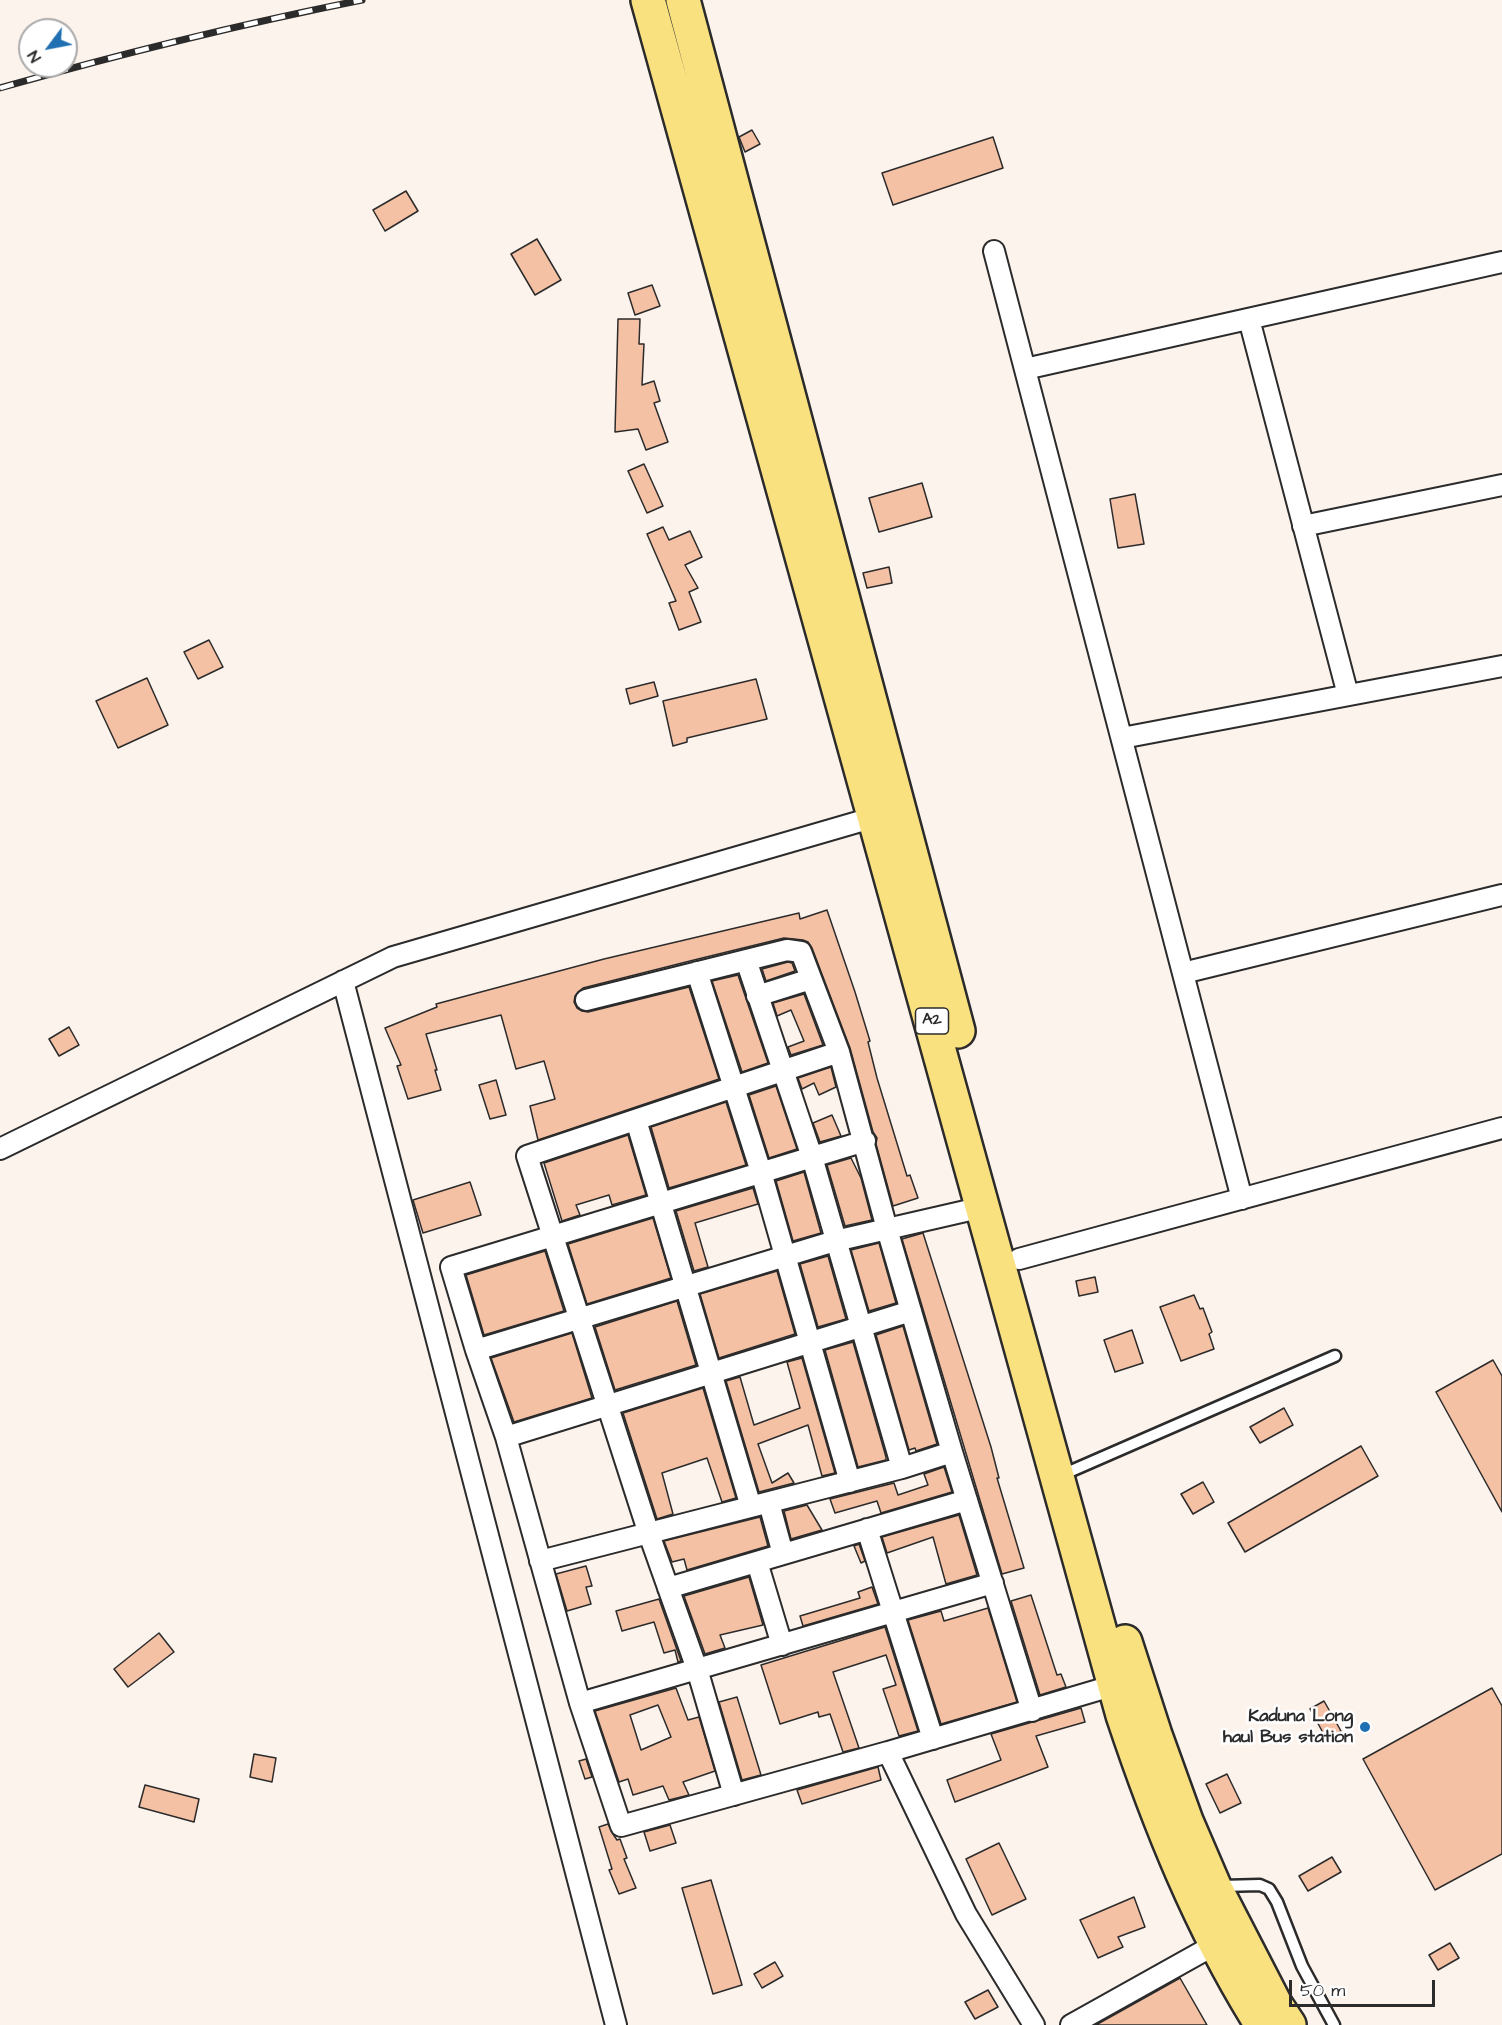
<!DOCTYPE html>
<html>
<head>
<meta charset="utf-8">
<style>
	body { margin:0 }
	#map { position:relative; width:1502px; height:2025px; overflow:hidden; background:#fdf3ed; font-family:"Architects Daughter",sans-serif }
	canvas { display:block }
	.north { position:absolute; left:18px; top:18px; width:60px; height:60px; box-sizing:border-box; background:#fff; border:2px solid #aaa; border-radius:50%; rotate:238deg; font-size:16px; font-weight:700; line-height:24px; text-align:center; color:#2b2b2b }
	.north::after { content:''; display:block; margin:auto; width:21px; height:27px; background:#1f6fb2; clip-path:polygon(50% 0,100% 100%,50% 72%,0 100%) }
	.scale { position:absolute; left:1289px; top:1980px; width:146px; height:27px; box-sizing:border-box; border:3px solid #2b2b2b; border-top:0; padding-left:8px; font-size:18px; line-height:21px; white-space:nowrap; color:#2b2b2b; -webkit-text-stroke:4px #fff; paint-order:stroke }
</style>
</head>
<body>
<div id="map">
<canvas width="1502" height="2025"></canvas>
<div class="north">N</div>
<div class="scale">50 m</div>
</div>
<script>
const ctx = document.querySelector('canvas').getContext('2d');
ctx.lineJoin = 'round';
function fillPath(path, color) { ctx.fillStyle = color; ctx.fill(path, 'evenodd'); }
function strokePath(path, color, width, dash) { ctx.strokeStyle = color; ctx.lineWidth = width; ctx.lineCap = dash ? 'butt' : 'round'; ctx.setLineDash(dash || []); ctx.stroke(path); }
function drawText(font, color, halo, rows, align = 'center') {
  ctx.font = font + ' "Architects Daughter",sans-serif'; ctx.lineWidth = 5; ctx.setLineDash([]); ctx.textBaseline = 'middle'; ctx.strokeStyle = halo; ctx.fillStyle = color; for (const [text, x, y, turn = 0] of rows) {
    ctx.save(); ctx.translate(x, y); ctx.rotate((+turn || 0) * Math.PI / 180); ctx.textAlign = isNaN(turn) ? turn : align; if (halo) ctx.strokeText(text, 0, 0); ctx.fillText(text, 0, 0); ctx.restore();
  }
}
const building = new Path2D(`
	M 752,130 L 760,144 L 745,152 L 739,137 Z
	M 993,137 L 1003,168 L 893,205 L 882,173 Z
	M 406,191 L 418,211 L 385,231 L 373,210 Z
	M 537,239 L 561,280 L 535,295 L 511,254 Z
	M 652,285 L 660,306 L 635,315 L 628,293 Z
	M 618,319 L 640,319 L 639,344 L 644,344 L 642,385 L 654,381 L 660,401 L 654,403 L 668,442 L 646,450 L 638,429 L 615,432 Z
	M 644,464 L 663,506 L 647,513 L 628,471 Z
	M 922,483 L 932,517 L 879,532 L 869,498 Z
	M 1135,494 L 1144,544 L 1118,548 L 1110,499 Z
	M 663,527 L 669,540 L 690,531 L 702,557 L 685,565 L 698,588 L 689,592 L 701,622 L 679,630 L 669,603 L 676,601 L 647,534 Z
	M 889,567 L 892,583 L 867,588 L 863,573 Z
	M 209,640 L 223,667 L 198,679 L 184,652 Z
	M 147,678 L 168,725 L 118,748 L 96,701 Z
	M 756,679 L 767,719 L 687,738 L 687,742 L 673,746 L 663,701 Z
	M 654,682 L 658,696 L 630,704 L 626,689 Z
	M 827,910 L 855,992 L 870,1041 L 868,1042 L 877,1078 L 907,1176 L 910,1175 L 918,1198 L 893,1206 L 876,1144 L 877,1138 L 873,1132 L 850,1048 L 812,948 L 808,942 L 803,940 L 784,938 L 694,960 L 583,988 L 575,996 L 574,1002 L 577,1008 L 582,1011 L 588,1012 L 689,987 L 719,1079 L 538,1140 L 530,1106 L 555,1099 L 544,1061 L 516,1069 L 501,1015 L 426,1034 L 437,1070 L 435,1070 L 441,1090 L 408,1099 L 397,1066 L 401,1065 L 385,1028 L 437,1007 L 436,1004 L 604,959 L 799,913 L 800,919 Z
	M 788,962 L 792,963 L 795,971 L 766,981 L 762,969 Z
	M 738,975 L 768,1063 L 742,1072 L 712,981 Z
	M 804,994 L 823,1045 L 791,1055 L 788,1047 L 804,1041 L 791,1010 L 777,1016 L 773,1003 Z
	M 69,1027 L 79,1045 L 59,1056 L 49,1039 Z
	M 831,1067 L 836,1087 L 819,1095 L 814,1083 L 802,1089 L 798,1078 Z
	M 496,1080 L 506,1115 L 490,1119 L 479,1085 Z
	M 776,1086 L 797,1149 L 769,1158 L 749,1095 Z
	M 726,1102 L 746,1165 L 669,1188 L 651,1127 Z
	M 832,1115 L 841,1136 L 820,1142 L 813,1123 Z
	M 628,1135 L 646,1195 L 612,1205 L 609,1195 L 576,1205 L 580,1215 L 562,1221 L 544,1163 Z
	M 851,1158 L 861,1178 L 872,1220 L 845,1226 L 827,1165 Z
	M 804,1172 L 821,1233 L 793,1241 L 776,1181 Z
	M 470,1182 L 481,1215 L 423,1233 L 413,1200 Z
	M 753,1188 L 758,1204 L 695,1223 L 708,1267 L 694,1271 L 676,1211 Z
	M 653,1218 L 671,1278 L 587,1304 L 568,1244 Z
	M 923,1233 L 991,1447 L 999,1478 L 997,1478 L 1024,1568 L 1002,1574 L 902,1239 Z
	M 879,1243 L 896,1303 L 869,1311 L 851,1250 Z
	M 545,1251 L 564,1311 L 484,1335 L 466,1275 Z
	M 828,1256 L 846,1319 L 818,1327 L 800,1264 Z
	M 777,1271 L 795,1334 L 719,1358 L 700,1294 Z
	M 1095,1277 L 1098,1292 L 1079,1296 L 1076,1281 Z
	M 1194,1295 L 1200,1309 L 1203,1308 L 1212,1332 L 1209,1334 L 1214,1349 L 1181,1361 L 1160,1307 Z
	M 677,1301 L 696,1365 L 615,1390 L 595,1327 Z
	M 903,1326 L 937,1444 L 916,1451 L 915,1448 L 909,1450 L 876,1335 Z
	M 1132,1330 L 1143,1363 L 1115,1372 L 1104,1340 Z
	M 572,1333 L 592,1398 L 514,1422 L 491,1358 Z
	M 853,1342 L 886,1457 L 886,1460 L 858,1467 L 825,1350 Z
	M 802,1358 L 835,1473 L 822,1476 L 808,1425 L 758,1444 L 772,1483 L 788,1473 L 794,1483 L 759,1492 L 726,1381 L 740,1377 L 754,1425 L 800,1408 L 787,1362 Z
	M 1493,1360 L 1502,1376 L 1502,1512 L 1436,1392 Z
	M 703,1388 L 736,1498 L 722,1502 L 707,1458 L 662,1473 L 673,1514 L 657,1519 L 623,1413 Z
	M 1284,1408 L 1293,1425 L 1260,1443 L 1250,1427 Z
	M 1361,1446 L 1378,1476 L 1245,1552 L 1228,1523 Z
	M 944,1467 L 952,1492 L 881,1513 L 877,1501 L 835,1513 L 830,1499 L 894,1483 L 898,1495 L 928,1485 L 924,1474 Z
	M 1203,1482 L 1214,1502 L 1193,1514 L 1181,1494 Z
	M 807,1505 L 822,1530 L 791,1539 L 784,1511 Z
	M 959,1515 L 977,1575 L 946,1584 L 933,1537 L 887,1553 L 882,1537 Z
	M 760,1517 L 768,1546 L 687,1570 L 684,1559 L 672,1562 L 664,1541 Z
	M 859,1544 L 865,1561 L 861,1563 L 854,1546 Z
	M 586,1566 L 592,1586 L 586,1587 L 591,1604 L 567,1611 L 556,1574 Z
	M 749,1577 L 763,1625 L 720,1635 L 725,1648 L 705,1654 L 684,1596 Z
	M 872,1587 L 878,1604 L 803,1626 L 800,1616 L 860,1598 L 858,1592 Z
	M 1031,1595 L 1057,1675 L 1061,1674 L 1066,1687 L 1040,1695 L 1011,1601 Z
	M 659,1599 L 681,1661 L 678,1662 L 675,1650 L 664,1653 L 654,1622 L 622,1631 L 616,1611 Z
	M 988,1608 L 1017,1702 L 941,1724 L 908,1620 L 941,1611 L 944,1621 Z
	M 885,1627 L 918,1731 L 899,1736 L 883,1689 L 896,1685 L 886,1655 L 833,1672 L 859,1748 L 843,1752 L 830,1714 L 819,1717 L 818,1712 L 780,1724 L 761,1665 Z
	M 159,1633 L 174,1652 L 128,1687 L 114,1669 Z
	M 676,1688 L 688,1720 L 699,1717 L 715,1771 L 683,1782 L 689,1795 L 669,1800 L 663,1786 L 633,1795 L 628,1779 L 619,1782 L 595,1711 ZM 658,1705 L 671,1737 L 641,1750 L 630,1715 Z
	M 1492,1688 L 1502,1706 L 1502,1854 L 1435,1890 L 1363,1759 Z
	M 737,1697 L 761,1775 L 742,1780 L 719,1702 Z
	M 1324,1701 L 1341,1731 L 1327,1740 L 1310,1709 Z
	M 1081,1708 L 1085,1722 L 1036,1736 L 1048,1767 L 955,1802 L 947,1780 L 1001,1760 L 991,1734 Z
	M 254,1754 L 276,1758 L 272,1782 L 250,1777 Z
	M 586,1759 L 592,1777 L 585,1779 L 579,1761 Z
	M 878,1767 L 881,1780 L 802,1804 L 797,1790 Z
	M 1227,1774 L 1241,1803 L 1220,1813 L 1206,1784 Z
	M 145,1785 L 199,1799 L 194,1822 L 139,1807 Z
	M 608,1824 L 613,1834 L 617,1840 L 620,1839 L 627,1858 L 624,1859 L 636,1888 L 619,1894 L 609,1870 L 612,1869 L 599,1827 Z
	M 670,1825 L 676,1843 L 650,1851 L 644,1832 Z
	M 999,1843 L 1026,1899 L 992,1915 L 966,1859 Z
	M 1332,1857 L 1341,1872 L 1308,1891 L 1299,1876 Z
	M 711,1880 L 742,1985 L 713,1994 L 682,1888 Z
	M 1134,1897 L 1145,1927 L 1118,1937 L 1123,1947 L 1098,1958 L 1080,1920 Z
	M 1450,1943 L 1459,1958 L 1438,1970 L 1429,1955 Z
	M 775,1962 L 783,1976 L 762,1988 L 754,1974 Z
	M 1180,1978 L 1207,2025 L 1096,2025 Z
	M 988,1990 L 998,2007 L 975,2019 L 965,2002 Z`);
fillPath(building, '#f4c1a5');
strokePath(building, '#2b2b2b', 1.5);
const lane = new Path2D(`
	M 1071,1471 L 1335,1356
	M 1221,1886 L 1260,1885 L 1269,1889 L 1277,1902 L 1302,1966 L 1334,2025`);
const street = new Path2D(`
	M 994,251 L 1242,1199
	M 1249,319 L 1348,695
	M 1025,369 L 1502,262
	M 1303,526 L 1502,485
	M 1122,738 L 1502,666
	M 746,960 L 812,1157 L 902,1468 L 952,1452
	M 697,972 L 761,1172 L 850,1482
	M 1183,973 L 1502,895
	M 343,981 L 616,2025
	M 757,996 L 811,979
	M 586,1000 L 787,950 L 801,952 L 839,1052 L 887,1229 L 952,1452 L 1032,1711
	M 636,1120 L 751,1507
	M 865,1141 L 451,1267 L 476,1350 L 506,1437 L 580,1703 L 993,1583
	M 0,1149 L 393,957 L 875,817
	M 1019,1259 L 1502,1128
	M 476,1350 L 835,1241 L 983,1207
	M 506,1437 L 911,1311
	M 769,1503 L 783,1554
	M 867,1529 L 933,1739
	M 540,1561 L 902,1468
	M 757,1562 L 782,1645
	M 668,1588 L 967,1500
	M 580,1703 L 621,1826 L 888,1752
	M 734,1795 L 697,1669 L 649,1534 L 527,1156 L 839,1052
	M 1034,2025 L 966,1914 L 888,1752 L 1115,1685
	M 1071,2025 L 1216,1944`);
const highway = new Path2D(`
	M 648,0 L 1123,1715 C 1159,1823 1201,1928 1262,2025
	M 683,0 L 958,1031
	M 1125,1642 L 1155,1735 L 1186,1821 L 1214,1886 L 1275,2004 L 1289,2025`);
strokePath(lane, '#2b2b2b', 15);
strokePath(street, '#2b2b2b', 24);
strokePath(highway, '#2b2b2b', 38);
strokePath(lane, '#fff', 10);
strokePath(street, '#fff', 20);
strokePath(highway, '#fae180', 33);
const rail = new Path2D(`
	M 0,88 C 120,54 241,24 362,0`);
strokePath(rail, '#2b2b2b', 7);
strokePath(rail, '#fff', 4.5, [14]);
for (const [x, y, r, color] of [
	[1365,1727,6,"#1f6fb2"]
]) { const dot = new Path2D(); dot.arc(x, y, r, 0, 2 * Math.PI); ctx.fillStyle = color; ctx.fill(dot); strokePath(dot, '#fff', 2); }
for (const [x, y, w] of [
	[932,1021,33]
]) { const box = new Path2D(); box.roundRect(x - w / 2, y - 13, w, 26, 4.5); ctx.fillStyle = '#fff'; ctx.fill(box); strokePath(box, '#2b2b2b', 1.5); }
drawText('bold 16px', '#2b2b2b', null, [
	["A2",932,1021]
]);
drawText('bold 18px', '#2b2b2b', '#fff', [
	["Kaduna Long",1353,1717],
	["haul Bus station",1353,1738]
], 'right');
</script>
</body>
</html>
